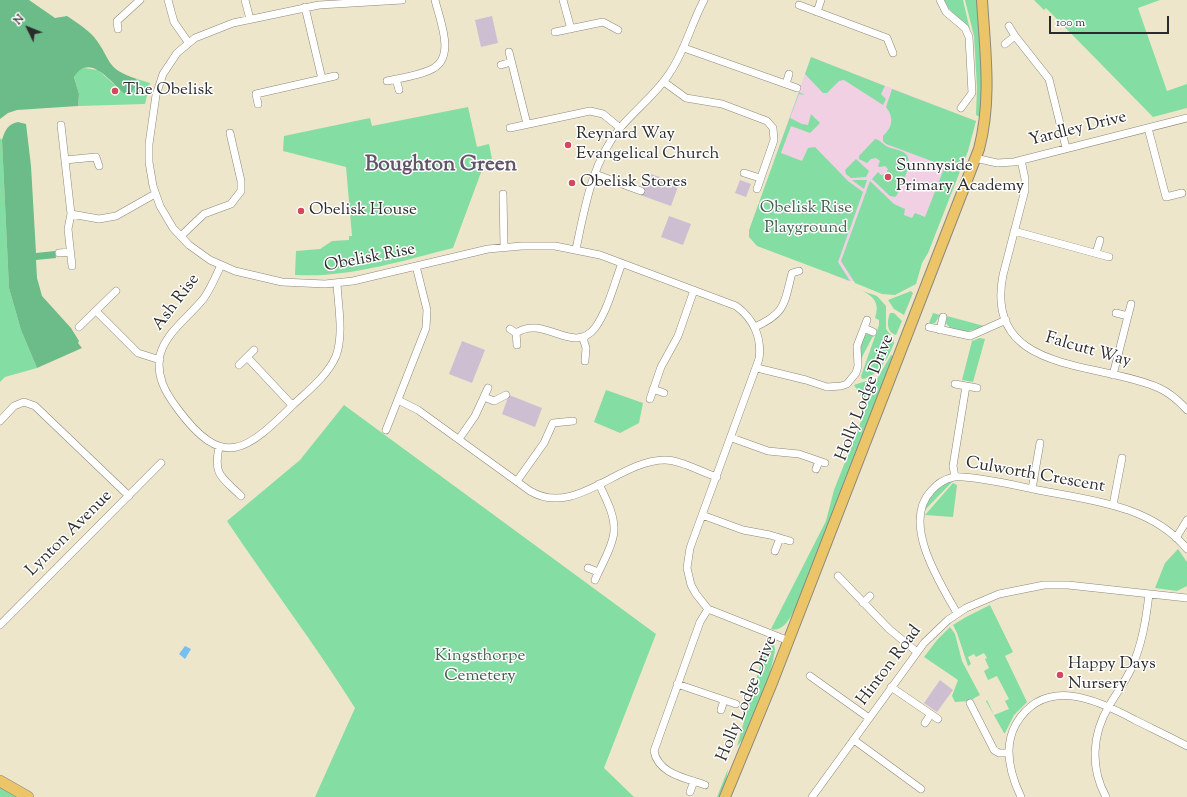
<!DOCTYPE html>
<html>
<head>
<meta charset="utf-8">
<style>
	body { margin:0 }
	#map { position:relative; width:1187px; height:797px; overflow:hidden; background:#eee6cb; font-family:"Sorts Mill Goudy",serif }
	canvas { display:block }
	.north { position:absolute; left:8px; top:8px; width:40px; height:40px; -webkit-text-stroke:3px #fff; paint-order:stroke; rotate:313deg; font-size:11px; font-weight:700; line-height:16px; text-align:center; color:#2b2b2b }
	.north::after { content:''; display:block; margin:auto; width:14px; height:18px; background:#2b2b2b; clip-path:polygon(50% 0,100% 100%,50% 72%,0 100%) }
	.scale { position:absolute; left:1049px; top:16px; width:120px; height:18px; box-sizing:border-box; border:2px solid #2b2b2b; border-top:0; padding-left:5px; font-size:12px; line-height:14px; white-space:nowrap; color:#2b2b2b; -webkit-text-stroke:3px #fff; paint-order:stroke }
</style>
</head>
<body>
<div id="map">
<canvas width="1187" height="797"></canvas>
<div class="north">N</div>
<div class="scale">100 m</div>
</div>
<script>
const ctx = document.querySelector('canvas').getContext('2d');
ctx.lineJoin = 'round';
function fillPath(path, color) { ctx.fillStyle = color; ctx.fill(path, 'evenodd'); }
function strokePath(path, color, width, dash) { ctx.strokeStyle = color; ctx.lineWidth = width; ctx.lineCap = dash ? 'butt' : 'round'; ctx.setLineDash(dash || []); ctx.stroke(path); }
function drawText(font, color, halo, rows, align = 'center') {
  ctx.font = font + ' "Sorts Mill Goudy",serif'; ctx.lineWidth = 3; ctx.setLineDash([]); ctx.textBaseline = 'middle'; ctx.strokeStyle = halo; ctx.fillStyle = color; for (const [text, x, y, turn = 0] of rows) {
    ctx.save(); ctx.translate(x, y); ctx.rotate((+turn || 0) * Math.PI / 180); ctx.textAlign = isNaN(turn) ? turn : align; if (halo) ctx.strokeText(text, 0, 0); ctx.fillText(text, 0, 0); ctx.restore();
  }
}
fillPath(new Path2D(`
	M 811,57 L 976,121 L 968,151 L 928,253 L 903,281 L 848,281 L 833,275 L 862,194 L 774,160 Z`), '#f1d0e3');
fillPath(new Path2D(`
	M 492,16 L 498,43 L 481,47 L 475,20 Z
	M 648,173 L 679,184 L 671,206 L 640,195 Z
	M 740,180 L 751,184 L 746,197 L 735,193 Z
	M 669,216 L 691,224 L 683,245 L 661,237 Z
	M 462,341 L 485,350 L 472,383 L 449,374 Z
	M 509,395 L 542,408 L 535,427 L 502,414 Z
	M 940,680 L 953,690 L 937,712 L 924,703 Z`), '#cebed1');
fillPath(new Path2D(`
	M 944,0 L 963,0 L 970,30 C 963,18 949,14 944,0 Z
	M 965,0 L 977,0 L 982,86 L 980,117 L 976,115 L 977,87 L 974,36 Z
	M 1034,0 L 1160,0 L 1138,8 L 1167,91 L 1187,84 L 1187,108 L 1153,117 L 1046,8 L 1044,10 Z
	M 811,57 L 885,86 L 881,94 L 886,99 L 883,105 L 844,80 L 839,81 L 827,93 L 823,93 L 805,74 Z
	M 84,68 L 98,70 L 123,92 L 137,79 L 150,83 L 145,104 L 78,106 L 79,94 L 74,76 L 77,71 Z
	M 892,89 L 976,121 L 968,151 L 928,253 L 922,263 L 916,284 L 895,295 L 882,294 L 855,283 L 841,261 L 870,181 L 894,204 L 905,209 L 904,215 L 912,218 L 915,213 L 925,217 L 945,166 L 886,144 L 883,141 L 883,136 C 893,127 894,117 886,107 Z
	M 799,92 L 805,95 L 799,94 L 790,118 L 802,124 L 808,125 L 811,114 L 820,123 L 810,133 L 791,126 L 781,153 L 802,161 L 808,148 L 815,147 L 848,181 L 863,192 L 838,262 L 850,281 L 757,246 L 749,237 L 749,230 Z
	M 468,107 L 477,147 L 489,144 L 492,159 L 486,159 L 453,248 C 401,261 348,278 295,275 L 296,251 L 320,249 L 332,241 L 349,240 L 349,236 L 352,236 L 346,167 L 283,151 L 284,136 L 370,118 L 372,126 Z
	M 0,138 L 2,140 L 9,288 L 21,330 L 37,368 L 5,377 L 0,382 Z
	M 875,139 C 881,140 883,145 888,147 C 893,149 902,150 906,154 C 914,162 901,186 897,195 L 895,197 L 890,196 L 872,179 L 878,172 L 881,175 L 886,174 L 888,169 L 885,166 L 880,167 L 878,166 L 880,161 L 876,158 L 871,159 L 867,163 L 859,159 L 859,156 Z
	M 856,159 L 869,171 L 866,177 L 851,178 L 846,174 L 845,170 Z
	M 852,180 L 867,180 L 864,189 Z
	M 839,283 L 877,296 L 886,306 L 886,329 L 893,338 L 894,343 C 889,357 878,377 862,379 L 861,376 L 879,325 L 879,320 L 875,318 C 884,293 858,290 839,283 Z
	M 911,291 L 913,293 L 904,315 L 894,309 L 888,300 Z
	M 916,296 L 895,352 L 894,352 Z
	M 890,313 L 894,313 L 902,321 L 896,335 C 886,332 887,321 890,313 Z
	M 933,313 L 940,315 L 935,323 L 929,323 Z
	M 947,316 L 984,326 C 972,331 955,337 946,323 Z
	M 867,334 L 873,336 L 861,359 L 860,348 L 863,336 Z
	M 980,338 L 985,339 L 973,382 L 962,380 L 972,341 Z
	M 891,355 L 893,356 L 803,591 C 797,602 788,634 771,629 L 826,521 L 834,490 L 864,414 L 873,386 Z
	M 869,380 L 871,382 L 864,401 L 854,385 Z
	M 606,390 L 643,403 L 639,423 L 620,433 L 594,422 Z
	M 344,405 L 656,634 L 604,768 L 634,797 L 315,797 L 355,708 C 315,644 269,584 227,521 L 300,460 Z
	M 953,481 L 923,512 C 926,497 939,485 953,481 Z
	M 953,483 L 957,485 L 953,517 L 925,515 Z
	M 1178,549 L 1187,562 L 1187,586 L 1177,591 L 1155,588 L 1165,563 Z
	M 990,605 L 1013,652 L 1005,656 L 1027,702 L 1014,715 L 1005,733 L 1004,733 L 986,701 L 987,700 L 994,715 L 1009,709 L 1005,701 L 1009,699 L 997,676 L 988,680 L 984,671 L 989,668 L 985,659 L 987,658 L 984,653 L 976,657 L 974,654 L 968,657 L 971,664 L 968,666 L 957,633 L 953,625 L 966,617 Z
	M 950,627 L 955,634 L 962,661 L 980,695 L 969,701 L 955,702 L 952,696 L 958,680 L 924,657 L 937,640 Z
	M 768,638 L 774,645 L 775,649 C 773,669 751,736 737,746 Z
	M 728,769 L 726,781 L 719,797 L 717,797 Z
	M 0,787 L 17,797 L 0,797 Z`), '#84dda2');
fillPath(new Path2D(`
	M 0,0 L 29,0 L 55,18 L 67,16 C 76,22 87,29 94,37 C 113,61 104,68 137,79 L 134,81 L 136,85 L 131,93 L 125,94 C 112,84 90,51 74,77 L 79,94 L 78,106 L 17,110 L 8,113 L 0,119 Z
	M 18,122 L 26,124 L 31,166 L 36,253 L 55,251 L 56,258 L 36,260 L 37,278 L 42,296 L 71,328 L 79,341 L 78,343 L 82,348 L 37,368 L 21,330 L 9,288 L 2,140 C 5,130 8,124 18,122 Z`), '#6bbc88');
fillPath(new Path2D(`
	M 185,646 L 191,649 L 185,659 L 179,654 Z`), '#76bfef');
const minor = new Path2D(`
	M 168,0 L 174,22 L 188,42
	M 245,0 L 250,19
	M 402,0 L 319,5 L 233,23 L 195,38 L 177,53 L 163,74 L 156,95 L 149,144 L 149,162 L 153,186 L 160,206 L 173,228 L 189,245 L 210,260 L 235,271 L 282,282 L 325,284 L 353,281 L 488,249 L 522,246 L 555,246 L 600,255 L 736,306 C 754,319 762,338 759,359 L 690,548 L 687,568 L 691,585 L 696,594 L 708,609 L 789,641
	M 563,0 L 571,29
	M 940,0 L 946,12 L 965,28 L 969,37 L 972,93 L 961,108
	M 799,5 L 887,38 L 893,53
	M 305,7 L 322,79
	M 817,12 L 821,0
	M 1009,26 L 1015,36 L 1049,79 L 1066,148
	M 118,29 L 117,21 L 140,0
	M 555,32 L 603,22 L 618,30
	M 1005,44 L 1015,36
	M 684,48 L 797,88
	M 509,52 L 527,124
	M 501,65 L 511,62
	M 396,79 L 399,90
	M 387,81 C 401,78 417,76 430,70 C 457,59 440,21 435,0
	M 664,82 L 686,98 L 722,104 L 767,121 L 773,128 L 774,140 L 757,189
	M 786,84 L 789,74
	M 258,104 L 256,94 L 335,76
	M 61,125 L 71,214 L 68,229 L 72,266
	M 510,128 L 590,111 L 603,114 L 620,128
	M 1148,128 L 1166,197 L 1182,193
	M 975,158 L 997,163 L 1014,162 L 1187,118
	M 65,160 L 96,157 L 99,166
	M 1021,160 L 1025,179 L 1025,190 L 1003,275 C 983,375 1100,361 1159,388 C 1170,393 1179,401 1187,410
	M 744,173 L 760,178
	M 595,174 L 641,191
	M 503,194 L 504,247
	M 71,214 L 99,219 L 116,216 L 155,194
	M 1014,231 L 1109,257
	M 181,236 L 204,214 L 231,204 L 241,191 L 241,181 L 230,133
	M 576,249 C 585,207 592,162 620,128 C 636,109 656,94 669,74 C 685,51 691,24 704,0
	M 59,253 L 70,252
	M 1096,253 L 1100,240
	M 221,265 C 216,276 211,288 204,298 C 190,316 166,332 160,355 C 156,376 165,392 177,408 C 224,472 247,450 294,404 C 309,390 328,375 336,356 C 344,334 338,306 337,283
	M 96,311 L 138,353 L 160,360
	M 1116,313 L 1128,316
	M 79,327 L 116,291
	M 755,327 C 786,313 784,304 792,273 L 799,271
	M 929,327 L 970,336 L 1006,320
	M 864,328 L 873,332
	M 510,329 L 516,333 L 517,345
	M 940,330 L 943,317
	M 516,333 C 544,314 573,356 595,328 C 608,310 614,284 622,263
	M 583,338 L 586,348 L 585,361
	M 247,357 L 292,405
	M 239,365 L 254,350
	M 757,368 L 806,380 L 827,387 L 841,386 L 847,384 L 856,373 L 858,366 L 857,346 L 867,320
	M 1113,375 L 1131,304
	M 955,384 L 977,388
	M 653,389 L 664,393
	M 484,397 L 494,401 L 506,395
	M 650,399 L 661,367 L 678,336 L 694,290
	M 398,400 L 418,410 L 530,491 C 575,518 619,460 665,460 C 681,460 701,472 717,477
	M 0,421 L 14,406 L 24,402 L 35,406 L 129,496
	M 386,430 L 426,328 L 427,310 L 416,266
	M 732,438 L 768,451 L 799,454 L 825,463
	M 459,439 L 475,416 L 488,388
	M 219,447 C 213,476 222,477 241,496
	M 816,469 L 819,461
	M 955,477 L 953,466 L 966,386
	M 517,481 L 544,443 L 553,423 L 573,421
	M 1032,489 L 1040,443
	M 1113,505 L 1122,458
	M 702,515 L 743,530 L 770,535 L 790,541
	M 1176,538 L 1187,520
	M 775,551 L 780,538
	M 588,568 L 598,572
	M 838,576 L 889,629 L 917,652
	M 595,580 C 601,566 615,542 614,528 C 614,513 605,497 599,484
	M 863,603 L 870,596
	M 957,613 C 940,583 901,523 931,491 C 936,485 945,479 954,477 C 971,475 1018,486 1038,490 C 1089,500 1151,505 1187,549
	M 0,625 L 161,463
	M 810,676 L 869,718
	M 677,684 L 736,704
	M 891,687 L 938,719
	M 970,703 L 994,750 L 999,753 L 1009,753
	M 721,710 L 724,700
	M 925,723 L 931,714
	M 854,740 L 921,789
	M 705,785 C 686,778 658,774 654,751 L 700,622 L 708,609
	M 690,792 L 694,781
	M 812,797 L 924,643 L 948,620 L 966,608 L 999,594 L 1044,585 L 1068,585 L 1187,598
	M 1021,797 C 1010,774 1003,747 1016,724 C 1045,675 1098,700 1135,720 C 1153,729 1170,737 1187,746
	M 1106,797 C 1090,768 1092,734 1109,706 C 1116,694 1125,682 1131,669 C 1142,645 1146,620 1149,594`);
const primary = new Path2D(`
	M 725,797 L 772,683 L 979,149 C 992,100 985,50 982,0`);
const trunk = new Path2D(`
	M 0,781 L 28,797`);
strokePath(minor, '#8c887b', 8);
strokePath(primary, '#8c887b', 12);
strokePath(trunk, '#8c887b', 12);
strokePath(minor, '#fff', 7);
strokePath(primary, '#edc569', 10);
strokePath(trunk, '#edc569', 11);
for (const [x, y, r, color] of [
	[115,91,4,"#d1495b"],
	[568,145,4,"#d1495b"],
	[888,177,4,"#d1495b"],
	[572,183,4,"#d1495b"],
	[301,211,4,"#d1495b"],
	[1060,675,4,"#d1495b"]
]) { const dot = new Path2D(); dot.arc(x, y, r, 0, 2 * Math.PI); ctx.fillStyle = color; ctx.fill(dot); strokePath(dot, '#fff', 1.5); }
drawText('17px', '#2b2b2b', '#fff', [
	["The Obelisk",123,91],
	["Reynard Way",576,135],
	["Evangelical Church",576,155],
	["Sunnyside",896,167],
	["Primary Academy",896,187],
	["Obelisk Stores",580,183],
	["Obelisk House",309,211],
	["Happy Days",1068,665],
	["Nursery",1068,685]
], 'left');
drawText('17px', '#2b2b2b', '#fff', [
	["Yardley Drive",1078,130,-14],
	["Obelisk Rise",370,259,-11],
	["Ash Rise",177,303,-53],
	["Falcutt Way",1088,351,16],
	["Holly Lodge Drive",866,398,-69],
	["Culworth Crescent",1035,476,10],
	["Lynton Avenue",70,534,-45],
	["Hinton Road",890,666,-53],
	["Holly Lodge Drive",748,699,-68]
]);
drawText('17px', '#46604f', '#fff', [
	["Obelisk Rise",806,209],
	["Playground",806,229],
	["Kingsthorpe",480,657],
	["Cemetery",480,677]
]);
drawText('bold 21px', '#62556a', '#fff', [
	["Boughton Green",441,166]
]);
</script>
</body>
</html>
